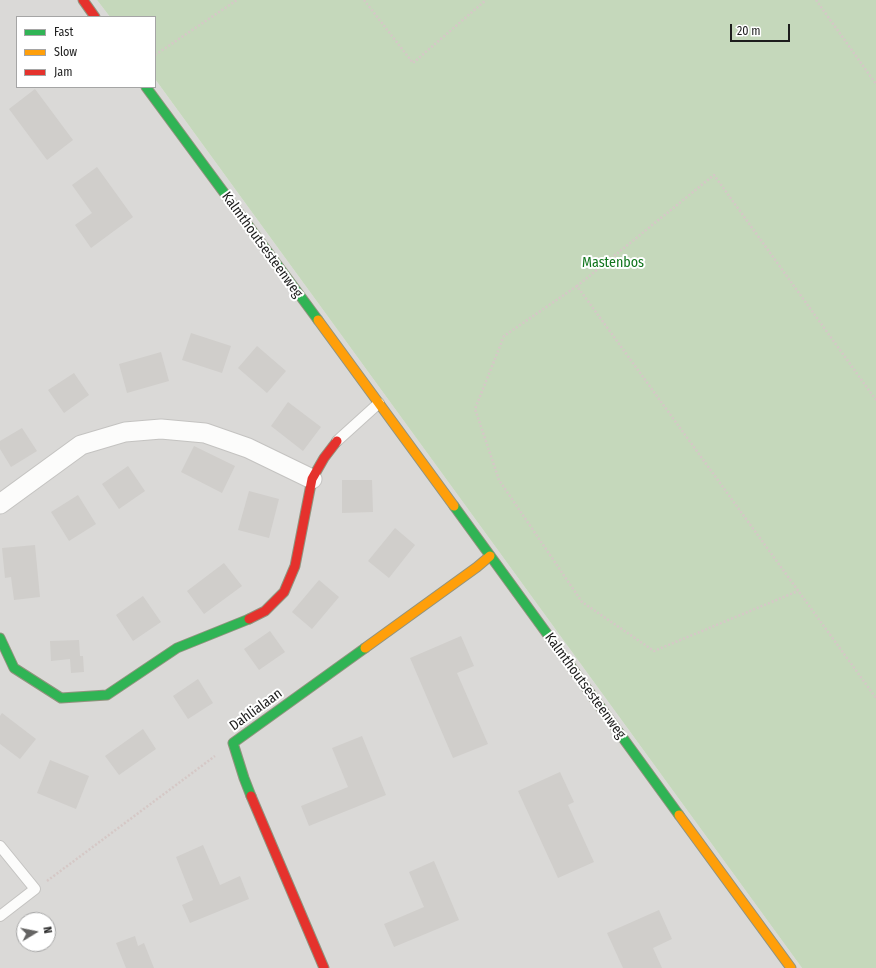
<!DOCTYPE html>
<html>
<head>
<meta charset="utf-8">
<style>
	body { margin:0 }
	#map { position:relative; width:876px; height:968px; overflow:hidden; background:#ebe9e5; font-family:"Fira Sans Condensed",sans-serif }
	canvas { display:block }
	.legend { position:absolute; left:16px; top:16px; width:140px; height:72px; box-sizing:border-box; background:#fff; border:1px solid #a5a5a5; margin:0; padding:5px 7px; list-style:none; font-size:12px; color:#1d1d1d }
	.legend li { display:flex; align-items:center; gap:8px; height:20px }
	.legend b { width:20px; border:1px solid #a5a5a5 }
	.north { position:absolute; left:16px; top:912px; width:40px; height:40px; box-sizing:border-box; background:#fff; border:1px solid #a5a5a5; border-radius:50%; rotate:80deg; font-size:11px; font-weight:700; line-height:16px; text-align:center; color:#1d1d1d }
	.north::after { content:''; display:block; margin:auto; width:14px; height:18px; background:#656463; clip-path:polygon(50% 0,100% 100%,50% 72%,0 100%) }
	.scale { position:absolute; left:730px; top:24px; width:60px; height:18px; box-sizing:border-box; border:2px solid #1d1d1d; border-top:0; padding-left:5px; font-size:12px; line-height:14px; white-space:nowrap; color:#1d1d1d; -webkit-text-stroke:3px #fff; paint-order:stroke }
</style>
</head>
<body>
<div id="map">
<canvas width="876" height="968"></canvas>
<ul class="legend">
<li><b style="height:5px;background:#30b455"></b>Fast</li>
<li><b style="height:5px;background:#ff9f0a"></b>Slow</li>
<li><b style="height:5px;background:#e5322d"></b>Jam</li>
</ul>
<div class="north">N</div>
<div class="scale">20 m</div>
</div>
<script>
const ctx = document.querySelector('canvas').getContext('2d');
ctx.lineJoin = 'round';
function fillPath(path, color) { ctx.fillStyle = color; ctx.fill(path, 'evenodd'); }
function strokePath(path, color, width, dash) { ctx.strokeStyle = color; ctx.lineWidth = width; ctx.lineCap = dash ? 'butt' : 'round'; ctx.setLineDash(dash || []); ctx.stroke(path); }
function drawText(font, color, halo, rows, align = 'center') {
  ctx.font = font + ' "Fira Sans Condensed",sans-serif'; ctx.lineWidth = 4; ctx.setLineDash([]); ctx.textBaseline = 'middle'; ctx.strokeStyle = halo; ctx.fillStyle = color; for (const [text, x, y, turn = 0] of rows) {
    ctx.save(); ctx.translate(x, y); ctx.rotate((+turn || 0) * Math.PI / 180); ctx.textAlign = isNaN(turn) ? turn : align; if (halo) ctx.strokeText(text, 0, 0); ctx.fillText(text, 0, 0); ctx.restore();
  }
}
fillPath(new Path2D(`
	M 0,0 L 97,0 L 110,17 L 17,17 L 17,87 L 155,87 L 155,79 L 802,968 L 0,968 ZM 24,920 L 48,920 L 48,944 L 24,944 Z`), '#dad9d7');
fillPath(new Path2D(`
	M 97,0 L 876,0 L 876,968 L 802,968 L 155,79 L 155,17 L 110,17 Z`), '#c5d8bb');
fillPath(new Path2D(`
	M 35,89 L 73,140 L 47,160 L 9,109 Z
	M 97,167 L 133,217 L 91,248 L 75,225 L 92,213 L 72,185 Z
	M 191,333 L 231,346 L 222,373 L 182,360 Z
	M 257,346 L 286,371 L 267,393 L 238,368 Z
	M 161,352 L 169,381 L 127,393 L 119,364 Z
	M 74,373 L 89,395 L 64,413 L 48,390 Z
	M 288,402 L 321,427 L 303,451 L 271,426 Z
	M 22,428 L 37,451 L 11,467 L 0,449 L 0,441 Z
	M 194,446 L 235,466 L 222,493 L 181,472 Z
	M 128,466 L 145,491 L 119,509 L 102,484 Z
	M 342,480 L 372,480 L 373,512 L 342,513 Z
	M 249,491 L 279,499 L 269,538 L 238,530 Z
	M 78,495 L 96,524 L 69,541 L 51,512 Z
	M 395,528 L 415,545 L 389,578 L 368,561 Z
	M 35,545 L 40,597 L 14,600 L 11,577 L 5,578 L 2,548 Z
	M 224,563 L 242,586 L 204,614 L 187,591 Z
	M 319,580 L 339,597 L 312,629 L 292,612 Z
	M 143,596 L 161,622 L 133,641 L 116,615 Z
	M 270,631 L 285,652 L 259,670 L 244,649 Z
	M 461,636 L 474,666 L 457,673 L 488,744 L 453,758 L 410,658 Z
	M 79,640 L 80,656 L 83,656 L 84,672 L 71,673 L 70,659 L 51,661 L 50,641 Z
	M 198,679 L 213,703 L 188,719 L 173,696 Z
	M 2,713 L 36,739 L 20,759 L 0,744 L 0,716 Z
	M 143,729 L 156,749 L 119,775 L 105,756 Z
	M 362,736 L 386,795 L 309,826 L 301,806 L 348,787 L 332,748 Z
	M 50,760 L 89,776 L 76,809 L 37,793 Z
	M 560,772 L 574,802 L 568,805 L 594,862 L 558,878 L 518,791 Z
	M 203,845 L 220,885 L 240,876 L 249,899 L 190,923 L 182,905 L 193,900 L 176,857 Z
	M 434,861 L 459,920 L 394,947 L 384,924 L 424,907 L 409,872 Z
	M 659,910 L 672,939 L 653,948 L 662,968 L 623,968 L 607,933 Z
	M 135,936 L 138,946 L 144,943 L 154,968 L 126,968 L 116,943 Z`), '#d0cecb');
const lane = new Path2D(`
	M 337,441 L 379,403
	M 0,846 L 35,889 L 0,916`);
const street = new Path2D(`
	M 0,504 L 81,445 L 125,432 L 161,429 L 205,433 L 248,448 L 312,479`);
const fast = new Path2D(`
	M 146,87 L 318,320
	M 454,506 L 679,815
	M 0,638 L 14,668 L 61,698 L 107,695 L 177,648 L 249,619
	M 251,796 L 244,778 L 233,743 L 365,648`);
const slow = new Path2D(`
	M 318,320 L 454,506
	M 365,648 L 477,567 L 490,556
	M 679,815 L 791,968`);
const jam = new Path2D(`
	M 83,0 L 95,17
	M 249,619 L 265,611 L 284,592 L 295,566 L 312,479 L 324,458 L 337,441
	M 251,796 L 324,968`);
strokePath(lane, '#c4c3c1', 12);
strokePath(street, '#c4c3c1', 21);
strokePath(fast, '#91937e', 11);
strokePath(slow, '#91937e', 11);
strokePath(jam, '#91937e', 11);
strokePath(new Path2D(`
	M 364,0 L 413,63 L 486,0
	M 816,0 L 876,84
	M 155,55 L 237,0
	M 577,286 L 504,336 L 475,409 L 499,480 L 582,602 L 654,651 L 798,591
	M 876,400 L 714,175 L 577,286 L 876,698
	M 47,881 L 215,756`), '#d5c8c6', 2.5, [2, 2]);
strokePath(lane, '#fcfcfb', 10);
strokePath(street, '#fcfcfb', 19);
strokePath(fast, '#30b455', 9);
strokePath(slow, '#ff9f0a', 9);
strokePath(jam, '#e5322d', 9);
drawText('14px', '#1d1d1d', '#fff', [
	["Kalmthoutsesteenweg",262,245,54],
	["Kalmthoutsesteenweg",585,686,54],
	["Dahlialaan",256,710,-36]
]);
drawText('14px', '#11751d', '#fff', [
	["Mastenbos",613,263]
]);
</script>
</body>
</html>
